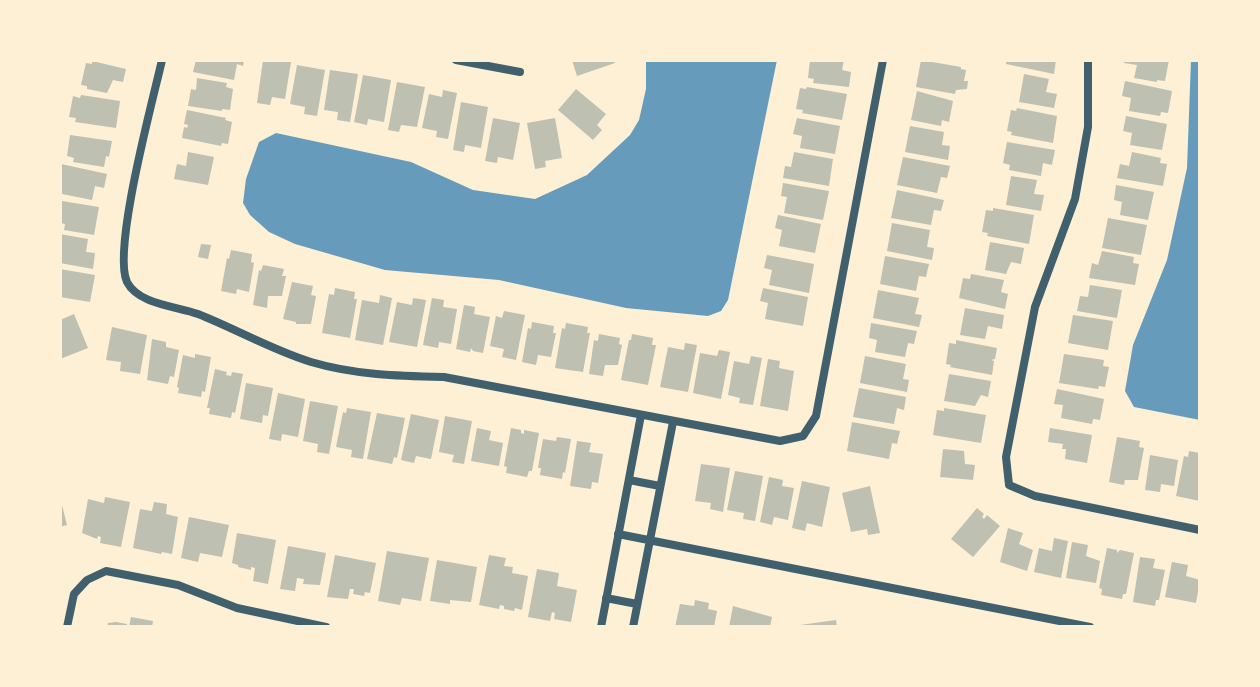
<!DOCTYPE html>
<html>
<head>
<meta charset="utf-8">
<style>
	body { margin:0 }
	#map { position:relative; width:1260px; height:687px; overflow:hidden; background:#fdf0d5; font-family:Bitter,serif }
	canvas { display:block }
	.frame { position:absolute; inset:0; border:62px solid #fdf0d5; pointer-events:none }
</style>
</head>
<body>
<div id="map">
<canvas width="1260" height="687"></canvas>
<div class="frame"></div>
</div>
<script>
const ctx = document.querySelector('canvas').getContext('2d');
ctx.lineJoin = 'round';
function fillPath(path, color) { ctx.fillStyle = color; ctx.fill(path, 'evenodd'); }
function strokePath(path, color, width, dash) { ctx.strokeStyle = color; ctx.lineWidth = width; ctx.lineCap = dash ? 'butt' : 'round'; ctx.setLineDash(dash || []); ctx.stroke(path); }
fillPath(new Path2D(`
	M 646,60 L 777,60 L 728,300 L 721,311 L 708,316 L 626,308 L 499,280 L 385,270 L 295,244 L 269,232 L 250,215 L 243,203 L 246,179 L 259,142 L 276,133 L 411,162 L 473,190 L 535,199 L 587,175 L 630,135 L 639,120 L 646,89 Z
	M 1191,60 L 1200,60 L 1200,420 L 1134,407 L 1125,391 L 1133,345 L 1167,260 L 1187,168 Z`), '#669bbc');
fillPath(new Path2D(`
	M 196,60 L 244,60 L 243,66 L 237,64 L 234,80 L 193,72 Z
	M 263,60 L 291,62 L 285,99 L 272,97 L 270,105 L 257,103 Z
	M 572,60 L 614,60 L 615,63 L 577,76 Z
	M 810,60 L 844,60 L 842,70 L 851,72 L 849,87 L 813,83 L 814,79 L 808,78 Z
	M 921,60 L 961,67 L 961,69 L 966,70 L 964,81 L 968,81 L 967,89 L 956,90 L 955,94 L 916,87 Z
	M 1006,60 L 1056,60 L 1054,74 L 1006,64 Z
	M 1124,60 L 1169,60 L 1165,81 L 1157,80 L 1157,82 L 1134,78 L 1137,65 L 1124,63 Z
	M 92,61 L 126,69 L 123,82 L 113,80 L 107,93 L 87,89 L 87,86 L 81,85 L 86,63 L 92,64 Z
	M 297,65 L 325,70 L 317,116 L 304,114 L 305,107 L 290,104 Z
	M 330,70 L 358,74 L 350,122 L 337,120 L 338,112 L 324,110 Z
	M 1024,74 L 1049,79 L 1046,92 L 1057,94 L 1054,108 L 1019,102 Z
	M 363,75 L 391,80 L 384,122 L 368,119 L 367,125 L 354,122 Z
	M 197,78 L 227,83 L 226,87 L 233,89 L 230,110 L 222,109 L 222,111 L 188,106 L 191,89 L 196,90 Z
	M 1125,81 L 1172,91 L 1168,113 L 1161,112 L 1160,116 L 1129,111 L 1131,98 L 1122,96 Z
	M 397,82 L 425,87 L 417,127 L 401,125 L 399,132 L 388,130 Z
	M 807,87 L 847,94 L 842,120 L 802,113 L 803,110 L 796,109 L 800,88 L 806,89 Z
	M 576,89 L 606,114 L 597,125 L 602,130 L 593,140 L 558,110 Z
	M 443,90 L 457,93 L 448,139 L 436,137 L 437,131 L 422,128 L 429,94 L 442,97 Z
	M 917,91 L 953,101 L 949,122 L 942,120 L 941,126 L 911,120 Z
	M 81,95 L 120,101 L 116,128 L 75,122 L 76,118 L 69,117 L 73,96 L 80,98 Z
	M 461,102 L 488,107 L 481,148 L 465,145 L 464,152 L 453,150 Z
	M 1017,108 L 1057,116 L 1053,143 L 1011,135 L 1012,132 L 1007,131 L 1011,110 L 1016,111 Z
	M 187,110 L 226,118 L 225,120 L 232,122 L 228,144 L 222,143 L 221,146 L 182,138 L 184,127 L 187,128 L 188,125 L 184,124 Z
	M 1126,116 L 1167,124 L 1162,150 L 1130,145 L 1132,133 L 1123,131 Z
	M 493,118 L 520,123 L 513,160 L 498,157 L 497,163 L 485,161 Z
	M 555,118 L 562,158 L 545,161 L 546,167 L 535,169 L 527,123 Z
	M 797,118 L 840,126 L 835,154 L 800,148 L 802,136 L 793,134 Z
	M 910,126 L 944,132 L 942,145 L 950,146 L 948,160 L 905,152 Z
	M 70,135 L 112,141 L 109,157 L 106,156 L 104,167 L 73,162 L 74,158 L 67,156 Z
	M 1007,142 L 1055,150 L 1052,165 L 1043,163 L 1041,176 L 1009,170 L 1010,165 L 1003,163 Z
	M 188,152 L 214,157 L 208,185 L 174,179 L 177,164 L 186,166 Z
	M 794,152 L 833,159 L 829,186 L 783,178 L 785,166 L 791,167 Z
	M 1132,152 L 1161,158 L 1160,163 L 1167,164 L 1163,186 L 1117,178 L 1120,164 L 1129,166 Z
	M 903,157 L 950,166 L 947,178 L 941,177 L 937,193 L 897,185 Z
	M 61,164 L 107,174 L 104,188 L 95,186 L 92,200 L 62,194 Z
	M 1011,176 L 1037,180 L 1034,194 L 1044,195 L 1041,211 L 1006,205 Z
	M 783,183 L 829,191 L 823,220 L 784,213 L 787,197 L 781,196 Z
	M 1116,185 L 1154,192 L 1148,220 L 1120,215 L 1122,202 L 1114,200 Z
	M 897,190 L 944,200 L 941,211 L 934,210 L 931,225 L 891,218 Z
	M 62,201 L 99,207 L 94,235 L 64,230 L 65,224 L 60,223 Z
	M 993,208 L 1034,215 L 1029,244 L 987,236 L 988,233 L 982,232 L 986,210 L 993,211 Z
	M 778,215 L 821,224 L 815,253 L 779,246 L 782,230 L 775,228 Z
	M 1108,218 L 1147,225 L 1141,255 L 1102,248 Z
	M 892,223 L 930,230 L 927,247 L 934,248 L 932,260 L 887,251 Z
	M 60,234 L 88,239 L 86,252 L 95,253 L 93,269 L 60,263 Z
	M 990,242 L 1024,248 L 1021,264 L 1011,262 L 1006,274 L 985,270 Z
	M 201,244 L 211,245 L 208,259 L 198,257 Z
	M 231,250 L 252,254 L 251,262 L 254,263 L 249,292 L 237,289 L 236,294 L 221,291 L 227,258 L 229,259 Z
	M 1102,251 L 1134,257 L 1133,263 L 1139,264 L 1135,285 L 1089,278 L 1092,263 L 1098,265 Z
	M 767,255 L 814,264 L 809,293 L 769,285 L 772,270 L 764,268 Z
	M 885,256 L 929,264 L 926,277 L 919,276 L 916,291 L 880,284 Z
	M 263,265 L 284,269 L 282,276 L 286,276 L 282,296 L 268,296 L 267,308 L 253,305 L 259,270 L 261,271 Z
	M 60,269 L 95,275 L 90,302 L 60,297 Z
	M 971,274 L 1004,280 L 1001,292 L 1008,294 L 1005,309 L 959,298 L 963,278 L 970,279 Z
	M 292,282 L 313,286 L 311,295 L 316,296 L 311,324 L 296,324 L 296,322 L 283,319 Z
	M 1090,285 L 1122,290 L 1117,318 L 1077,311 L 1080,296 L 1088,297 Z
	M 335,288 L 355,292 L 354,299 L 357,299 L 350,338 L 322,333 L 329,294 L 334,295 Z
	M 763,288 L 808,297 L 803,326 L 765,319 L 768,303 L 760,301 Z
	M 878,290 L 919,298 L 915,314 L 922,315 L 919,327 L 873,318 Z
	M 380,295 L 392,298 L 383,345 L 355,340 L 362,300 L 379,303 Z
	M 413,298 L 426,300 L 417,347 L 389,342 L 397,302 L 412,305 Z
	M 432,298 L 444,300 L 443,307 L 457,309 L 451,344 L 439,342 L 438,348 L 423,345 Z
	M 464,305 L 475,307 L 474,314 L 490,317 L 483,353 L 473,351 L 471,348 L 470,352 L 456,349 Z
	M 965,308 L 1004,315 L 1002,329 L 988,326 L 985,339 L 960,335 Z
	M 504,311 L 525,315 L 516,360 L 502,357 L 504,349 L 490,346 L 496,316 L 502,318 Z
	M 74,314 L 88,348 L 60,359 L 60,320 Z
	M 1073,315 L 1113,321 L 1108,350 L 1068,343 Z
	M 532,322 L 554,326 L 553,333 L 556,333 L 551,357 L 538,355 L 536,365 L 522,362 L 528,328 L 531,329 Z
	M 566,323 L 588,327 L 587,333 L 590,333 L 583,372 L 555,368 L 562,328 L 565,329 Z
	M 871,323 L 917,331 L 914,344 L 908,343 L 905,357 L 875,352 L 877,340 L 869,338 Z
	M 112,327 L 147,335 L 140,374 L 120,371 L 121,362 L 106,360 Z
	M 599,334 L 620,338 L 619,344 L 622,345 L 618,365 L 605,365 L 603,376 L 589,374 L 594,340 L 598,341 Z
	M 632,334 L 653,338 L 652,345 L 656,345 L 648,385 L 621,380 L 629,340 L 631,340 Z
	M 152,339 L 166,342 L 166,347 L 179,350 L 174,377 L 170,376 L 168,384 L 147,380 Z
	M 956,340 L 997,348 L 995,359 L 991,360 L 994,361 L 992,375 L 950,367 L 951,365 L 946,364 L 949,343 L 956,344 Z
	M 685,343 L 697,345 L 688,392 L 660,387 L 668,347 L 684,350 Z
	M 719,350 L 730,352 L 721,399 L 693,393 L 700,353 L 717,356 Z
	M 195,354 L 211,357 L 205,392 L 202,391 L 201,397 L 178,393 L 179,388 L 177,387 L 183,355 L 195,358 Z
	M 1064,354 L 1104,360 L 1103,366 L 1109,367 L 1105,387 L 1099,386 L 1098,389 L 1059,383 Z
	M 751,356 L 762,358 L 753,405 L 739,403 L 740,398 L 728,395 L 734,361 L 749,364 Z
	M 865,356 L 906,364 L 903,379 L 909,380 L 907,392 L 860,383 Z
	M 768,359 L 780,361 L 779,368 L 794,371 L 788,411 L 760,406 Z
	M 215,369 L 227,372 L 226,375 L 231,376 L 232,372 L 243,374 L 235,413 L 232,412 L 231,418 L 209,414 L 210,408 L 207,408 Z
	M 949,374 L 991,381 L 988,397 L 981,395 L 975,406 L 944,401 Z
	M 246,383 L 273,388 L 268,416 L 263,415 L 262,423 L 240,419 Z
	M 859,388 L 906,397 L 904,410 L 897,408 L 894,424 L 853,417 Z
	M 1057,389 L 1104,399 L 1100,420 L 1093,419 L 1092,424 L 1061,418 L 1063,405 L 1054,404 Z
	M 278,393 L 305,399 L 298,437 L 282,434 L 281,441 L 269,439 Z
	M 310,401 L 338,406 L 329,454 L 317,452 L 318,444 L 303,441 Z
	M 347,408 L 371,412 L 363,459 L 351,457 L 352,450 L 336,447 L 343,412 L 346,413 Z
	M 944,408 L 986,415 L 981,443 L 933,435 L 937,410 L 944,411 Z
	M 377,413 L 405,418 L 397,458 L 394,457 L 392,464 L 367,459 Z
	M 411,414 L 439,420 L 431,459 L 416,456 L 414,463 L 401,460 Z
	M 445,416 L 472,421 L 464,464 L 452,462 L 454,455 L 439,452 Z
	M 852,422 L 900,431 L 897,444 L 892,443 L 889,459 L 847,451 Z
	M 477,428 L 491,431 L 489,440 L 503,443 L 499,466 L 471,461 Z
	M 511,428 L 521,430 L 521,433 L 524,434 L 524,430 L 539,433 L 532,471 L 529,471 L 527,477 L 506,473 L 507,467 L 504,466 Z
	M 1050,428 L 1092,435 L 1087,463 L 1065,459 L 1066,449 L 1062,449 L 1063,444 L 1048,442 Z
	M 557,437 L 571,439 L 565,473 L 563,472 L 562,479 L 540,475 L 541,468 L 538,468 L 543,439 L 556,441 Z
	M 1117,437 L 1140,441 L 1139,447 L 1144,448 L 1138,480 L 1125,480 L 1124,485 L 1109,482 Z
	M 577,441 L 591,443 L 589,452 L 603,454 L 598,483 L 592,482 L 591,489 L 570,486 Z
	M 943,449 L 964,451 L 965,464 L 975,465 L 973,480 L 940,477 Z
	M 1189,451 L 1200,453 L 1200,501 L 1176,496 L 1184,456 L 1188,457 Z
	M 1150,455 L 1178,460 L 1174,486 L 1161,484 L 1160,492 L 1145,490 Z
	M 701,464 L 730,468 L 723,512 L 710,509 L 711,503 L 695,501 Z
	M 735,471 L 763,476 L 755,521 L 743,519 L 744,513 L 727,510 Z
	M 769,477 L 783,480 L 782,486 L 794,488 L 788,520 L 774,517 L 772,525 L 760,522 Z
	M 802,481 L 830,487 L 822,527 L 807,523 L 805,531 L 792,528 Z
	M 870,486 L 880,533 L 868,535 L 867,529 L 851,532 L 842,493 Z
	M 60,497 L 67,525 L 60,527 Z
	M 105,497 L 130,502 L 121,547 L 100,543 L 101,537 L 98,536 L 97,539 L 82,533 L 88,499 L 104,503 Z
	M 154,502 L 167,504 L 166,514 L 178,517 L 172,554 L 162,552 L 161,554 L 133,548 L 140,509 L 152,511 Z
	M 977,508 L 984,514 L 982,517 L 984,519 L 987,515 L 1000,526 L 973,557 L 951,539 Z
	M 189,517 L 229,525 L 222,557 L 200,553 L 198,562 L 181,558 Z
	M 1008,528 L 1023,533 L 1019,544 L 1033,550 L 1027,571 L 1000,562 Z
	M 237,533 L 276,540 L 268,584 L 253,581 L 255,568 L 251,567 L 251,570 L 238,567 L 238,565 L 232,563 Z
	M 1054,538 L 1068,541 L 1061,578 L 1034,572 L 1039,548 L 1052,551 Z
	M 1072,542 L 1088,545 L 1086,556 L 1100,561 L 1096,583 L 1066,578 Z
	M 288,546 L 326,553 L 320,585 L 303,584 L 304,579 L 297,578 L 295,591 L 280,589 Z
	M 1107,548 L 1117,550 L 1117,553 L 1120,550 L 1134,553 L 1126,594 L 1123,594 L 1122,599 L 1101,595 L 1102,589 L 1099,588 Z
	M 387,551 L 429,558 L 421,601 L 402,598 L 400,605 L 378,601 Z
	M 335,555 L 376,563 L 370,593 L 365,592 L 364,596 L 353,594 L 354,589 L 350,589 L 348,599 L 327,597 Z
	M 489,555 L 506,558 L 504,566 L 513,567 L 512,573 L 528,576 L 522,610 L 515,608 L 514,611 L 504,609 L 504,606 L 500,605 L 499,609 L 479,605 Z
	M 1140,557 L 1155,559 L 1153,568 L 1165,570 L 1159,600 L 1156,600 L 1155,606 L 1133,602 Z
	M 437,560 L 477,567 L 471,602 L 450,600 L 450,604 L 430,601 Z
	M 1172,562 L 1188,565 L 1186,576 L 1200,580 L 1196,603 L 1165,597 Z
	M 537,569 L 559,573 L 557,586 L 577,590 L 571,622 L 554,619 L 555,613 L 552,612 L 550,621 L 528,617 Z
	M 695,600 L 709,603 L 708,609 L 717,611 L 714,627 L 675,627 L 680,604 L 694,606 Z
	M 733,606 L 772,617 L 770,627 L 729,627 Z
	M 131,617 L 153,621 L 152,627 L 129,627 Z
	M 836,620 L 837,627 L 800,627 L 800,625 Z
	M 116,622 L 127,624 L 126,627 L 107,627 L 108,623 Z`), '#bec0b2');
strokePath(new Path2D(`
	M 162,60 C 153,100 112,250 127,282 C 139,305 177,306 198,314 C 236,329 272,350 311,362 C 355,375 398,376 444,377 L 780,441 L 803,436 L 816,416 L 883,60
	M 456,60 L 520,72
	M 1088,60 L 1088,127 L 1075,199 L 1035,307 L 1006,457 L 1009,485 L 1035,496 L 1200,530
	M 629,480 L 660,486
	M 618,534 L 1090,627
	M 606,598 L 637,604
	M 67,627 L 74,594 L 87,580 L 106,571 L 178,585 L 237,608 L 326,627
	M 601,627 L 641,415
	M 633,627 L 673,422`), '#3f606c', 8);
</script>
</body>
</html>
